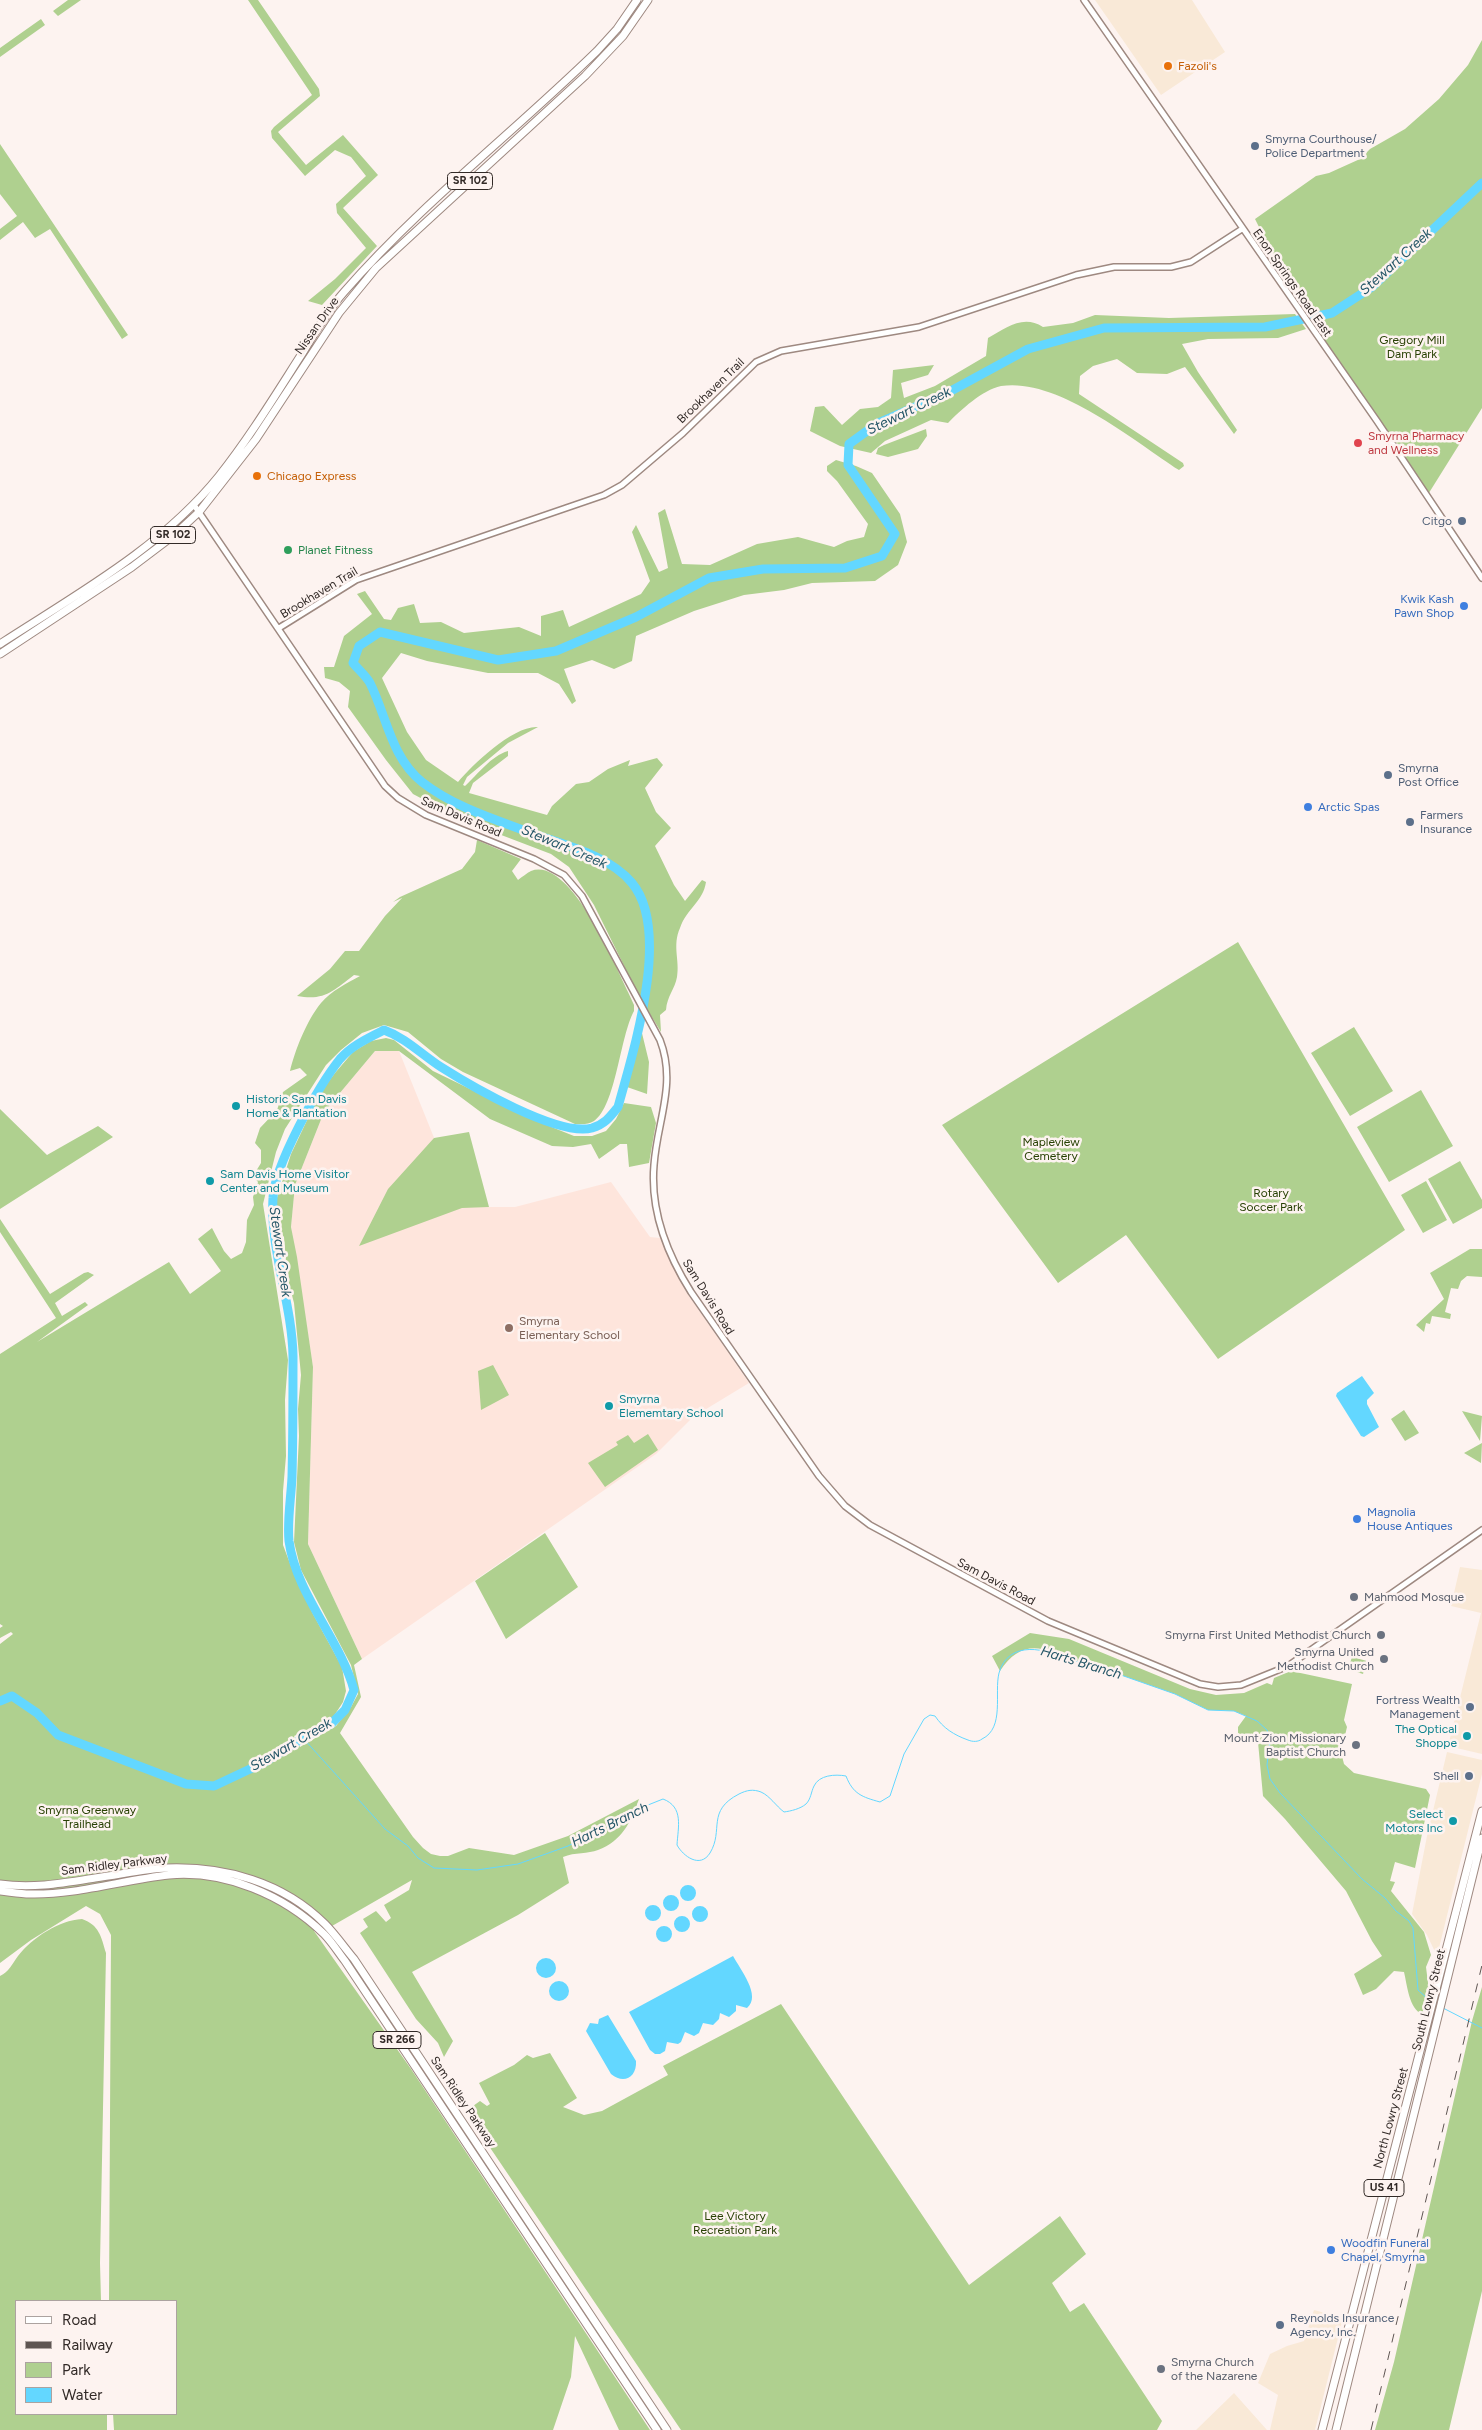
<!DOCTYPE html>
<html>
<head>
<meta charset="utf-8">
<style>
	body { margin:0 }
	#map { position:relative; width:1482px; height:2430px; overflow:hidden; background:#fdf3f0; font-family:Figtree,sans-serif }
	canvas { display:block }
	.legend { position:absolute; left:15px; top:2300px; width:162px; height:115px; box-sizing:border-box; background:#fdf3f0; border:1px solid #aca3a0; margin:0; padding:6px 9px; list-style:none; font-size:15px; color:#322a27 }
	.legend li { display:flex; align-items:center; gap:10px; height:25px }
	.legend b { width:25px; border:1px solid #aca3a0 }
</style>
</head>
<body>
<div id="map">
<canvas width="1482" height="2430"></canvas>
<ul class="legend">
<li><b style="height:6px;background:#fff"></b>Road</li>
<li><b style="height:6px;background:#5e5552"></b>Railway</li>
<li><b style="height:14px;background:#afd08f"></b>Park</li>
<li><b style="height:14px;background:#63d7ff"></b>Water</li>
</ul>
</div>
<script>
const ctx = document.querySelector('canvas').getContext('2d');
ctx.lineJoin = 'round';
function fillPath(path, color) { ctx.fillStyle = color; ctx.fill(path, 'evenodd'); }
function strokePath(path, color, width, dash) { ctx.strokeStyle = color; ctx.lineWidth = width; ctx.lineCap = dash ? 'butt' : 'round'; ctx.setLineDash(dash || []); ctx.stroke(path); }
function drawText(font, color, halo, rows, align = 'center') {
  ctx.font = font + ' Figtree,sans-serif'; ctx.lineWidth = 5; ctx.setLineDash([]); ctx.textBaseline = 'middle'; ctx.strokeStyle = halo; ctx.fillStyle = color; for (const [text, x, y, turn = 0] of rows) {
    ctx.save(); ctx.translate(x, y); ctx.rotate((+turn || 0) * Math.PI / 180); ctx.textAlign = isNaN(turn) ? turn : align; if (halo) ctx.strokeText(text, 0, 0); ctx.fillText(text, 0, 0); ctx.restore();
  }
}
fillPath(new Path2D(`
	M 1095,0 L 1192,0 L 1225,52 L 1161,95 Z
	M 1460,1567 L 1482,1570 L 1482,1754 L 1448,1746 L 1481,1613 L 1451,1606 Z
	M 1447,1752 L 1482,1760 L 1482,1774 L 1437,1956 L 1427,1935 L 1412,1914 L 1427,1836 Z
	M 1314,2310 L 1343,2318 L 1315,2430 L 1270,2430 L 1278,2395 L 1258,2383 L 1270,2354 L 1287,2346 L 1304,2341 Z
	M 1234,2393 L 1267,2430 L 1196,2430 Z`), '#f9e9d7');
fillPath(new Path2D(`
	M 375,1051 L 399,1051 L 462,1207 L 515,1207 L 611,1182 L 650,1237 L 660,1238 L 685,1290 L 749,1383 L 693,1417 L 656,1454 L 362,1659 L 308,1544 L 313,1367 L 291,1227 L 295,1185 L 324,1112 Z`), '#fee5dc');
fillPath(new Path2D(`
	M 68,0 L 81,0 L 58,16 L 53,11 Z
	M 248,0 L 258,0 L 319,89 L 320,96 L 278,132 L 306,165 L 343,135 L 378,175 L 343,208 L 377,246 L 322,305 L 308,301 L 335,279 L 366,248 L 337,213 L 336,204 L 366,176 L 351,157 L 335,150 L 305,176 L 272,138 L 271,131 L 274,127 L 312,95 Z
	M 41,19 L 45,25 L 0,57 L 0,48 Z
	M 1482,40 L 1482,408 L 1427,496 L 1317,335 L 1322,329 L 1271,251 L 1255,219 L 1316,176 L 1329,173 L 1360,159 L 1370,149 L 1405,129 L 1439,99 L 1468,65 Z
	M 0,144 L 128,335 L 122,339 L 50,229 L 35,238 L 23,222 L 0,240 L 0,229 L 17,216 L 0,194 Z
	M 1295,314 L 1306,329 L 1278,338 L 1208,339 L 1182,344 L 1198,372 L 1237,430 L 1234,434 L 1185,367 L 1167,374 L 1137,373 L 1117,359 L 1093,366 L 1080,376 L 1079,394 L 1183,463 L 1184,466 L 1179,470 C 1133,440 1057,377 1001,386 C 982,390 961,410 948,423 L 931,420 L 885,441 L 871,453 L 840,446 L 810,431 L 815,407 L 824,406 L 842,425 L 860,409 L 878,407 L 891,398 L 893,370 L 934,365 L 928,375 L 901,383 L 904,398 L 935,386 L 986,356 L 988,338 C 1006,328 1023,314 1043,327 L 1073,323 L 1095,315 L 1169,318 Z
	M 926,429 L 927,436 L 918,449 L 888,457 L 876,454 L 878,448 L 884,445 Z
	M 836,460 L 856,466 L 872,473 L 900,514 L 907,542 L 898,565 L 875,581 L 812,583 L 784,590 L 744,595 L 694,611 L 636,636 L 632,661 L 614,669 L 592,660 L 564,669 L 576,701 L 572,704 L 559,684 L 538,673 L 488,673 L 427,661 L 401,653 L 382,678 L 407,732 L 426,760 L 458,782 C 473,764 514,725 538,727 L 508,743 L 467,777 L 463,785 L 465,786 C 478,774 491,756 508,751 L 508,756 L 473,783 L 469,793 L 547,815 L 552,806 L 576,784 L 589,782 L 608,769 L 630,760 L 628,766 L 657,758 L 663,765 L 645,788 L 656,812 L 671,828 L 655,846 L 674,885 L 685,901 L 702,880 L 706,882 C 703,902 687,908 680,928 C 672,946 680,960 677,977 C 675,989 667,996 666,1010 L 660,1015 L 661,1032 L 639,996 L 594,905 L 569,867 L 551,854 L 496,833 L 449,813 L 413,794 L 386,760 L 348,707 L 350,691 L 339,682 L 325,678 L 324,667 L 334,667 L 344,636 L 372,614 L 357,594 L 365,591 L 384,619 L 391,620 L 398,608 L 414,604 L 420,623 L 441,622 L 464,633 L 519,627 L 541,636 L 541,616 L 563,610 L 569,627 L 641,594 L 650,581 L 632,532 L 636,525 L 659,572 L 668,568 L 658,513 L 665,509 L 682,564 L 710,565 L 757,544 L 798,537 L 834,547 L 847,541 L 864,537 L 868,524 L 837,481 L 827,471 L 827,466 Z
	M 477,840 L 521,859 L 512,871 L 518,880 C 522,877 527,873 531,871 C 570,856 615,965 628,992 L 634,1005 L 634,1011 C 620,1036 616,1106 594,1121 C 588,1125 582,1124 575,1124 L 463,1072 L 441,1059 L 408,1032 L 384,1025 L 362,1033 L 341,1050 L 326,1065 L 285,1129 L 276,1152 L 263,1204 L 288,1360 L 285,1400 L 286,1456 L 283,1491 L 283,1545 L 294,1574 L 313,1614 L 342,1667 L 346,1691 L 343,1702 L 332,1719 L 294,1736 L 300,1747 L 336,1726 L 351,1707 L 358,1694 L 351,1665 L 301,1570 L 294,1542 L 299,1436 L 298,1409 L 301,1375 L 294,1303 L 287,1276 L 284,1237 L 278,1229 L 276,1201 L 291,1154 L 320,1093 L 335,1073 L 353,1052 L 371,1041 L 386,1038 L 394,1040 L 433,1071 L 534,1120 L 574,1136 L 592,1136 L 606,1131 L 616,1119 L 624,1103 L 651,1107 L 656,1123 L 649,1163 L 629,1167 L 627,1144 L 620,1144 L 599,1159 L 591,1144 L 573,1147 L 552,1146 L 490,1119 L 399,1051 L 375,1051 L 324,1112 L 295,1185 L 291,1227 L 297,1257 L 313,1367 L 308,1544 L 362,1659 L 354,1665 L 361,1697 L 340,1733 L 413,1837 L 423,1848 L 431,1854 L 440,1856 L 448,1856 L 469,1848 L 514,1855 L 568,1836 L 639,1799 C 631,1822 622,1841 598,1850 C 588,1854 575,1852 563,1857 L 569,1883 L 518,1915 L 412,1972 L 453,2041 L 444,2057 L 438,2043 L 416,2019 L 360,1933 L 368,1927 L 363,1919 L 376,1911 L 386,1922 L 391,1918 L 384,1905 L 409,1890 L 412,1880 L 332,1926 L 330,1924 L 314,1931 L 411,2069 L 650,2430 L 619,2430 L 575,2336 L 571,2377 L 553,2430 L 114,2430 L 113,2414 L 176,2414 L 176,2301 L 109,2301 L 111,1935 L 100,1914 L 86,1906 L 31,1940 L 0,1963 L 0,1644 L 13,1634 L 11,1632 L 0,1638 L 0,1628 L 3,1626 L 0,1624 L 0,1354 L 56,1318 L 0,1232 L 0,1219 L 50,1294 L 84,1273 L 88,1272 L 94,1275 L 55,1303 L 62,1316 L 85,1302 L 88,1305 L 37,1342 L 169,1262 L 190,1294 L 221,1271 L 198,1239 L 212,1228 L 224,1251 L 231,1259 L 242,1253 L 246,1242 L 247,1220 L 254,1205 L 253,1197 L 258,1182 L 253,1176 L 261,1163 L 261,1150 L 255,1143 L 260,1128 L 277,1110 L 283,1092 L 307,1075 L 300,1068 L 290,1071 C 295,1050 307,1020 321,1003 C 331,991 347,983 360,976 L 354,975 C 333,991 325,1001 297,996 L 330,969 L 345,951 L 359,951 L 385,916 L 402,898 L 393,902 L 400,897 L 462,869 L 475,852 Z
	M 1238,942 L 1405,1230 L 1218,1359 L 1126,1235 L 1058,1283 L 942,1125 Z
	M 1354,1027 L 1393,1091 L 1350,1116 L 1311,1053 Z
	M 641,1029 L 649,1062 L 647,1094 L 627,1087 Z
	M 1421,1090 L 1453,1146 L 1389,1182 L 1357,1127 Z
	M 0,1109 L 47,1155 L 98,1126 L 113,1137 L 0,1209 Z
	M 469,1132 L 489,1207 L 462,1208 L 359,1246 L 388,1189 L 434,1138 Z
	M 1460,1161 L 1482,1200 L 1482,1208 L 1453,1224 L 1428,1179 Z
	M 1426,1181 L 1447,1220 L 1423,1233 L 1401,1195 Z
	M 1470,1249 L 1482,1249 L 1482,1277 L 1467,1276 L 1461,1281 L 1458,1289 L 1451,1288 L 1445,1312 L 1451,1314 L 1450,1319 L 1432,1316 L 1430,1324 L 1426,1323 L 1424,1332 L 1416,1325 L 1444,1299 L 1430,1273 Z
	M 493,1365 L 509,1395 L 481,1410 L 478,1371 Z
	M 1404,1410 L 1419,1433 L 1405,1441 L 1391,1419 Z
	M 1462,1411 L 1482,1416 L 1480,1441 Z
	M 648,1434 L 658,1450 L 605,1487 L 588,1463 L 618,1445 L 616,1442 L 628,1435 L 634,1443 Z
	M 1482,1443 L 1481,1463 L 1464,1453 Z
	M 545,1533 L 578,1587 L 506,1639 L 475,1581 Z
	M 1030,1633 L 1069,1639 L 1190,1689 L 1216,1695 L 1244,1693 L 1267,1683 L 1272,1685 L 1274,1678 L 1291,1671 L 1352,1684 L 1344,1720 L 1347,1727 L 1341,1752 L 1344,1764 L 1354,1773 L 1426,1789 L 1430,1795 L 1415,1868 L 1395,1862 L 1390,1881 L 1395,1882 L 1391,1891 L 1424,1932 L 1431,1955 L 1426,1967 L 1429,1991 L 1422,2014 C 1409,2009 1407,1984 1404,1972 L 1394,1971 L 1376,1989 L 1363,1995 L 1354,1974 L 1382,1956 L 1372,1941 L 1346,1891 L 1285,1819 L 1263,1796 L 1258,1742 L 1238,1733 L 1238,1727 L 1246,1716 L 1234,1711 L 1208,1710 L 1175,1694 L 1081,1661 L 1069,1662 C 1042,1643 1019,1642 1000,1671 L 992,1656 Z
	M 1352,1657 L 1367,1661 L 1363,1674 L 1348,1669 Z
	M 82,1919 C 99,1925 101,1936 106,1953 L 100,2263 L 101,2301 L 16,2301 L 16,2414 L 107,2414 L 107,2430 L 0,2430 L 0,1976 C 9,1972 12,1964 18,1956 C 32,1938 59,1920 82,1919 Z
	M 1482,1987 L 1482,2291 L 1449,2430 L 1375,2430 L 1394,2362 L 1472,2021 Z
	M 781,2004 L 969,2285 L 1060,2216 L 1086,2254 L 1052,2283 L 1070,2312 L 1084,2303 L 1162,2421 L 1157,2430 L 681,2430 L 470,2118 L 476,2113 L 473,2106 L 480,2101 L 487,2106 L 490,2104 L 479,2083 L 514,2065 L 527,2055 L 533,2058 L 550,2053 L 577,2098 L 563,2107 L 584,2115 L 602,2111 L 668,2075 L 663,2066 Z`), '#afd08f');
fillPath(new Path2D(`
	M 1362,1376 L 1374,1393 L 1367,1400 L 1367,1404 L 1379,1427 L 1364,1437 L 1361,1436 L 1336,1396 L 1337,1393 Z
	M680 1893a8 8 0 1 1 16 0a8 8 0 1 1-16 0Z
	M663 1903a8 8 0 1 1 16 0a8 8 0 1 1-16 0Z
	M645 1913a8 8 0 1 1 16 0a8 8 0 1 1-16 0Z
	M692 1914a8 8 0 1 1 16 0a8 8 0 1 1-16 0Z
	M674 1924a8 8 0 1 1 16 0a8 8 0 1 1-16 0Z
	M656 1934a8 8 0 1 1 16 0a8 8 0 1 1-16 0Z
	M 733,1956 C 740,1969 762,1996 747,2008 L 736,2005 L 736,2011 L 729,2017 L 720,2013 L 719,2019 L 713,2025 L 703,2023 L 699,2033 L 694,2036 L 685,2032 L 681,2042 L 678,2044 L 667,2042 L 665,2051 L 660,2054 L 655,2054 L 650,2050 L 629,2012 Z
	M536 1968a10 10 0 1 1 20 0a10 10 0 1 1-20 0Z
	M549 1991a10 10 0 1 1 20 0a10 10 0 1 1-20 0Z
	M 608,2015 L 636,2061 C 637,2077 624,2085 611,2074 L 586,2031 L 590,2023 L 598,2024 L 599,2019 Z`), '#63d7ff');
strokePath(new Path2D(`
	M 303,1738 L 385,1829 L 408,1846 L 418,1858 L 434,1868 L 477,1870 L 518,1864 L 568,1846 L 643,1807 L 663,1799 C 684,1807 678,1827 677,1845 C 683,1856 700,1869 710,1853 C 724,1830 706,1811 739,1794 C 747,1790 753,1789 761,1792 C 770,1796 776,1806 784,1812 C 791,1811 800,1809 806,1804 C 811,1799 811,1792 814,1786 C 819,1775 835,1774 846,1776 C 853,1794 862,1797 880,1802 L 890,1796 L 904,1754 L 924,1719 L 930,1715 L 935,1716 C 943,1728 954,1735 968,1740 C 973,1742 978,1742 982,1739 C 1005,1728 994,1693 999,1673 C 1008,1640 1047,1647 1069,1662 L 1081,1661 L 1175,1694 L 1208,1710 L 1234,1711 L 1257,1721 L 1267,1730 L 1270,1740 L 1267,1765 L 1270,1779 L 1280,1793 L 1362,1879 L 1385,1898 L 1396,1911 L 1409,1921 L 1413,1928 L 1418,1990 L 1429,2000
	M 1443,2008 L 1482,2028`), '#63d7ff', 1);
strokePath(new Path2D(`
	M 0,1701 L 12,1696 L 37,1713 L 58,1735 L 186,1784 L 214,1786 L 265,1762 L 303,1738 L 331,1724 L 345,1710 L 354,1690 C 340,1639 296,1594 289,1541 C 287,1521 291,1498 292,1477 C 293,1437 293,1396 293,1356 C 292,1303 270,1251 273,1198 C 274,1166 319,1085 340,1059 C 351,1046 368,1038 384,1030 C 406,1038 421,1054 441,1067 C 471,1086 558,1137 592,1128 C 605,1124 610,1117 618,1107 C 633,1052 672,931 632,883 C 609,855 564,845 531,833 C 494,819 454,807 422,782 C 391,757 387,717 370,683 C 366,676 358,669 353,663 L 359,646 L 380,632 L 498,660 L 556,651 L 636,617 L 709,578 L 763,569 L 845,568 L 882,556 L 895,534 L 848,465 L 849,444 L 878,423 L 949,392 L 1028,349 L 1104,328 L 1265,327 L 1332,313 L 1372,287 L 1482,183`), '#63d7ff', 9);
const tertiary = new Path2D(`
	M 1084,0 L 1377,421 L 1482,578
	M 194,505 L 385,786 L 398,798 L 426,815 L 534,859 L 564,875 L 582,896 L 660,1040 C 677,1084 657,1121 654,1165 C 650,1211 667,1254 691,1292 L 819,1476 L 845,1506 L 870,1525 L 1048,1621 L 1200,1684 L 1218,1687 L 1241,1685 L 1288,1666 L 1482,1530
	M 279,628 L 356,580 L 604,495 L 622,485 L 683,433 L 756,362 L 781,351 L 919,327 L 1076,275 L 1114,267 L 1171,267 L 1191,262 L 1242,229`);
const primary = new Path2D(`
	M 0,644 C 77,594 161,548 219,476 C 250,437 276,394 303,352 C 315,332 328,310 344,292 C 421,204 514,132 597,51 L 617,29 L 637,0
	M 0,654 L 132,567 L 173,536 L 199,512 L 256,439 L 339,313 L 376,268 L 585,76 L 623,36 L 648,0
	M 0,1884 C 32,1889 64,1883 95,1878 C 119,1875 143,1869 167,1868 C 225,1866 283,1882 325,1924 C 335,1934 344,1947 354,1959 L 667,2430
	M 0,1891 C 10,1892 20,1894 30,1894 C 77,1895 123,1880 169,1875 C 225,1870 284,1895 324,1934 C 332,1942 338,1952 345,1961 L 657,2430
	M 1322,2430 L 1482,1811
	M 1336,2430 L 1482,1838`);
strokePath(tertiary, '#9e8981', 8);
strokePath(primary, '#9e8981', 9);
strokePath(tertiary, '#fff', 5);
strokePath(primary, '#fff', 7);
strokePath(new Path2D(`
	M 1371,2430 L 1482,1965`), '#5e5552', 1, [9, 9]);
for (const [x, y, r, color] of [
	[1168,66,5,"#e8710a"],
	[1255,146,5,"#5c6f8a"],
	[1358,443,5,"#e0444e"],
	[257,476,5,"#e8710a"],
	[1462,521,5,"#5c6f8a"],
	[288,550,5,"#2e9e5b"],
	[1464,606,5,"#3f7fe0"],
	[1388,775,5,"#5c6f8a"],
	[1308,807,5,"#3f7fe0"],
	[1410,822,5,"#5c6f8a"],
	[236,1106,5,"#0f9aa8"],
	[210,1181,5,"#0f9aa8"],
	[509,1328,5,"#8d6e63"],
	[609,1406,5,"#0f9aa8"],
	[1357,1519,5,"#3f7fe0"],
	[1354,1597,5,"#6b7280"],
	[1381,1635,5,"#6b7280"],
	[1384,1659,5,"#6b7280"],
	[1470,1707,5,"#5c6f8a"],
	[1467,1736,5,"#0f9aa8"],
	[1356,1745,5,"#6b7280"],
	[1469,1776,5,"#5c6f8a"],
	[1453,1821,5,"#0f9aa8"],
	[1331,2250,5,"#3f7fe0"],
	[1280,2325,5,"#5c6f8a"],
	[1161,2369,5,"#6b7280"]
]) { const dot = new Path2D(); dot.arc(x, y, r, 0, 2 * Math.PI); ctx.fillStyle = color; ctx.fill(dot); strokePath(dot, '#fdf3f0', 2); }
for (const [x, y, w] of [
	[470,181,45],
	[173,535,45],
	[397,2040,48],
	[1384,2188,40]
]) { const box = new Path2D(); box.roundRect(x - w / 2, y - 8.5, w, 17, 4); ctx.fillStyle = '#fdf3f0'; ctx.fill(box); strokePath(box, '#322a27', 1); }
drawText('bold 11px', '#322a27', null, [
	["SR 102",470,181],
	["SR 102",173,535],
	["SR 266",397,2040],
	["US 41",1384,2188]
]);
drawText('12px', '#c56008', '#fdf3f0', [
	["Fazoli's",1178,66],
	["Chicago Express",267,476]
], 'left');
drawText('12px', '#4e5e75', '#fdf3f0', [
	["Smyrna Courthouse/",1265,139],
	["Police Department",1265,153],
	["Citgo",1452,521,"right"],
	["Smyrna",1398,768],
	["Post Office",1398,782],
	["Farmers",1420,815],
	["Insurance",1420,829],
	["Fortress Wealth",1460,1700,"right"],
	["Management",1460,1714,"right"],
	["Shell",1459,1776,"right"],
	["Reynolds Insurance",1290,2318],
	["Agency, Inc.",1290,2332]
], 'left');
drawText('12px', '#322a27', '#fdf3f0', [
	["Enon Springs Road East",1292,283,55],
	["Nissan Drive",317,326,-55],
	["Brookhaven Trail",711,391,-44],
	["Brookhaven Trail",319,593,-31],
	["Sam Davis Road",461,817,23],
	["Sam Davis Road",708,1297,58],
	["Sam Davis Road",996,1582,28],
	["Sam Ridley Parkway",114,1865,-7],
	["South Lowry Street",1429,2000,-76],
	["Sam Ridley Parkway",463,2102,56],
	["North Lowry Street",1391,2118,-75]
]);
drawText('12px', '#284104', '#fdf3f0', [
	["Gregory Mill",1412,340],
	["Dam Park",1412,354],
	["Mapleview",1051,1142],
	["Cemetery",1051,1156],
	["Rotary",1271,1193],
	["Soccer Park",1271,1207],
	["Smyrna Greenway",87,1810],
	["Trailhead",87,1824],
	["Lee Victory",735,2216],
	["Recreation Park",735,2230]
]);
drawText('12px', '#be3a42', '#fdf3f0', [
	["Smyrna Pharmacy",1368,436],
	["and Wellness",1368,450]
], 'left');
drawText('12px', '#27864d', '#fdf3f0', [
	["Planet Fitness",298,550]
], 'left');
drawText('12px', '#366cbe', '#fdf3f0', [
	["Kwik Kash",1454,599,"right"],
	["Pawn Shop",1454,613,"right"],
	["Arctic Spas",1318,807],
	["Magnolia",1367,1512],
	["House Antiques",1367,1526],
	["Woodfin Funeral",1341,2243],
	["Chapel, Smyrna",1341,2257]
], 'left');
drawText('12px', '#0d838f', '#fdf3f0', [
	["Historic Sam Davis",246,1099],
	["Home & Plantation",246,1113],
	["Sam Davis Home Visitor",220,1174],
	["Center and Museum",220,1188],
	["Smyrna",619,1399],
	["Elememtary School",619,1413],
	["The Optical",1457,1729,"right"],
	["Shoppe",1457,1743,"right"],
	["Select",1443,1814,"right"],
	["Motors Inc",1443,1828,"right"]
], 'left');
drawText('12px', '#785e54', '#fdf3f0', [
	["Smyrna",519,1321],
	["Elementary School",519,1335]
], 'left');
drawText('12px', '#5b616d', '#fdf3f0', [
	["Mahmood Mosque",1364,1597,"left"],
	["Smyrna First United Methodist Church",1371,1635],
	["Smyrna United",1374,1652],
	["Methodist Church",1374,1666],
	["Mount Zion Missionary",1346,1738],
	["Baptist Church",1346,1752],
	["Smyrna Church",1171,2362,"left"],
	["of the Nazarene",1171,2376,"left"]
], 'right');
drawText('italic 14px', '#255667', '#fdf3f0', [
	["Stewart Creek",1396,262,-42],
	["Stewart Creek",909,411,-26],
	["Stewart Creek",564,847,23],
	["Stewart Creek",280,1252,82],
	["Harts Branch",1081,1663,17],
	["Stewart Creek",291,1745,-30],
	["Harts Branch",610,1825,-26]
]);
</script>
</body>
</html>
